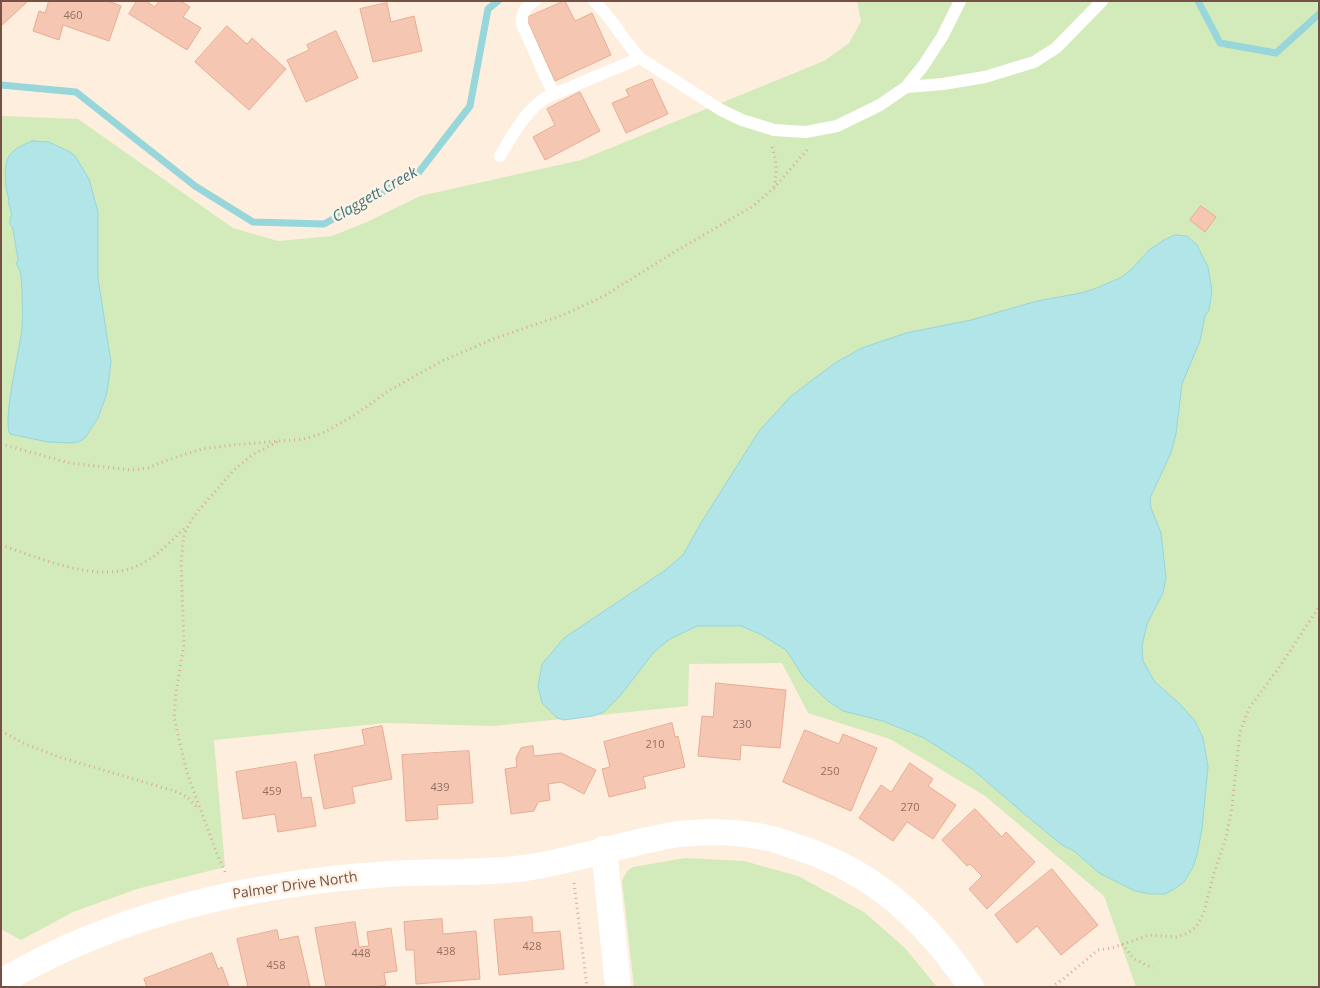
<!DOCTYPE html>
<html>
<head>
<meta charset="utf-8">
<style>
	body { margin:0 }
	#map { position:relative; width:1320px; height:988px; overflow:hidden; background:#feeedd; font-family:"Open Sans",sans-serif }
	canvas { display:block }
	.frame { position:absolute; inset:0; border:2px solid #745144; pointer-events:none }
</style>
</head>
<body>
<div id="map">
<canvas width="1320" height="988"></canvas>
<div class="frame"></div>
</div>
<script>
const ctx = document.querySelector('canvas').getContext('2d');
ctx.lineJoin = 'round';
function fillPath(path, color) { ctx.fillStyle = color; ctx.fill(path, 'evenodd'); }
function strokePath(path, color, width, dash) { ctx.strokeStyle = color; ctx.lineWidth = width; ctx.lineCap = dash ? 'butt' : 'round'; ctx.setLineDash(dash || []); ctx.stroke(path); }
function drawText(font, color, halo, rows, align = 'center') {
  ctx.font = font + ' "Open Sans",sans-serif'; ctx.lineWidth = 5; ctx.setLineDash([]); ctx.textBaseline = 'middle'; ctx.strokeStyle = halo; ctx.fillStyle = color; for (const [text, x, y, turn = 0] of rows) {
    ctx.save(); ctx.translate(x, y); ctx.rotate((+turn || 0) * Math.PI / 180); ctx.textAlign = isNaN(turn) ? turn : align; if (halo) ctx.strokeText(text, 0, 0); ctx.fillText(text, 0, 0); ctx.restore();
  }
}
fillPath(new Path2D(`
	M 857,1 L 1319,1 L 1319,987 L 1136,987 L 1104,896 L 985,796 L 890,739 L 808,713 L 782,663 L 689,664 L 688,706 L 493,726 L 386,723 L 214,740 L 225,867 L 137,889 L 73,912 L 21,940 L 1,929 L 1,116 L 78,119 L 233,228 L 278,241 L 332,236 L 367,222 L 420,196 L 581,160 L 824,61 L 849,43 L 861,21 Z
	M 685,858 L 744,861 L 798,876 L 864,912 L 905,948 L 937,987 L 634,987 L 622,881 L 627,871 L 633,867 Z`), '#d3ebbb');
const water = new Path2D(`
	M 32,141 L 49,142 L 70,152 L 75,156 L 89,179 L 98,212 L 98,278 L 111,362 L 107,393 L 98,418 L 85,438 L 78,442 L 70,443 L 48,442 L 10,434 C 2,421 20,349 22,328 C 23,315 22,302 22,290 C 21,281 22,270 16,264 L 18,260 L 13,229 L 10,224 L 10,218 L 12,215 L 8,201 L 9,199 C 5,190 3,165 9,156 C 15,148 23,145 32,141 Z
	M 1175,235 L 1187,236 L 1197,245 L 1208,267 L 1212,291 L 1209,310 L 1205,316 L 1200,341 L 1182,384 L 1176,434 L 1171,453 L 1150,498 L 1151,508 L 1161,533 L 1166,578 L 1163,593 L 1147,624 L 1142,646 L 1143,661 L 1155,682 L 1181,705 L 1195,721 L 1203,738 L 1208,767 L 1202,829 L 1197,855 L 1193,867 L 1184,882 L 1174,889 L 1165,894 L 1150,894 L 1135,891 L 1099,873 L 1074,851 L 1062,845 L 1028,817 L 972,769 L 924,738 L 883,721 L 843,711 L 828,701 L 804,678 L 786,650 L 760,634 L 741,626 L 697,626 L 670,639 L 654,652 L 620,696 L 604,712 L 593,716 L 564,720 L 557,718 L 542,703 L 538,686 L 542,664 L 564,638 L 664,571 L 683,555 L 701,523 L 759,431 L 790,397 L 835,363 L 862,348 L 906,333 L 971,320 L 1037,301 L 1081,293 L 1094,289 L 1120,278 L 1131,270 L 1149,250 L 1164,240 Z`);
fillPath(water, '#b1e5e8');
strokePath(water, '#97d6da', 1);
strokePath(new Path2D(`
	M 1198,1 L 1220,43 L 1276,53 L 1319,14
	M 1,85 L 76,92 L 195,186 L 253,222 L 324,224 L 419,172 L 470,106 L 488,9 L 498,1`), '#97d6da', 7);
const building = new Path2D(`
	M 1,1 L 28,1 L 1,26 Z
	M 49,1 L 108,1 L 121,6 L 109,41 L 63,25 L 59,40 L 33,31 L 39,11 L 45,13 Z
	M 137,1 L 146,1 L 155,7 L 159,1 L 181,1 L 190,7 L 183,17 L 201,28 L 187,50 L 129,14 Z
	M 564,1 L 565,1 L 575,21 L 592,13 L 611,55 L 555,81 L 526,18 Z
	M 387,3 L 391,22 L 414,16 L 422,51 L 373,62 L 360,9 Z
	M 227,26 L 247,44 L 252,38 L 286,69 L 249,110 L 195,62 Z
	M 336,31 L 358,78 L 306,102 L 287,60 L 309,50 L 307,45 Z
	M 652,79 L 668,114 L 626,133 L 612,103 L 629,96 L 626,90 Z
	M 580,92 L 600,131 L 545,160 L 533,137 L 555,125 L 547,109 Z
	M 1201,206 L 1216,217 L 1205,232 L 1190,220 Z
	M 716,683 L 786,690 L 780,748 L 741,745 L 740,760 L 698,756 L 702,716 L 713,717 Z
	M 672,723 L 675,737 L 678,736 L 685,767 L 643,777 L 646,788 L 609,797 L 602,769 L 610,767 L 604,742 Z
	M 382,726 L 392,779 L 352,787 L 355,803 L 324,809 L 314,755 L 365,745 L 362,730 Z
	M 805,730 L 839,744 L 843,734 L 877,748 L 851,811 L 783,782 Z
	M 533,746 L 534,756 L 561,753 L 596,770 L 584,794 L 561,782 L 548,784 L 550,800 L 538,802 L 534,811 L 511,814 L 505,769 L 517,767 L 516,758 L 521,748 Z
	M 469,751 L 473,803 L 437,805 L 438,819 L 406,821 L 402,755 Z
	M 296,762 L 302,798 L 311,797 L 316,826 L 278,832 L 275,814 L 243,819 L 236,772 Z
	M 910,763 L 933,779 L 928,786 L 956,805 L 933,839 L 907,822 L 893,841 L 859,818 L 881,785 L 891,792 Z
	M 975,809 L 1002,837 L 1006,832 L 1035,862 L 987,909 L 969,889 L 982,876 L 970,864 L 967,866 L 942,840 Z
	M 1052,869 L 1098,925 L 1061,955 L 1037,926 L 1017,943 L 995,915 Z
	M 532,917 L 533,933 L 560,931 L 564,969 L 499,975 L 494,920 Z
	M 442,919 L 443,934 L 476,931 L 480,979 L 416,984 L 414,950 L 406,950 L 404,922 Z
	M 355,922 L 359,947 L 369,946 L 367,932 L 391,928 L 397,971 L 384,973 L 386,985 L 374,987 L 326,987 L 315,928 Z
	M 277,930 L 279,940 L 298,936 L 310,987 L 248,987 L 237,939 Z
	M 212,953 L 218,969 L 222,967 L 229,987 L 147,987 L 144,979 Z`);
fillPath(building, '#f5c7b3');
strokePath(building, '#e8ab92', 1);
strokePath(new Path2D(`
	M 772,147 C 777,161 777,172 774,187
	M 1,444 L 70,463 L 131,470 L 148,468 L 170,459 L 202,449 L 232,445 L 304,439 L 323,433 L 353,416 L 390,390 L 442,361 L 493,339 L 563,315 L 604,296 L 676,251 L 753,206 L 774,188 L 808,149
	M 1,545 C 40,558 100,585 139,565 C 158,556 172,540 187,526
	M 1,731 L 25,744 L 59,757 L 178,792 L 188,798 L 198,808
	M 225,872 L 217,854 L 187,773 L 174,718 L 176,692 L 184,645 L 181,562 L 184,535 L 189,524 L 197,512 L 234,470 L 252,455 L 279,441
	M 574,883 L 587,987
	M 1122,944 L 1134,959 L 1153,968
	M 1051,987 L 1062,980 L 1098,950 L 1112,948 L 1149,935 L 1176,937 L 1188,933 L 1196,927 L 1204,912 L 1214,873 L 1226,838 L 1232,807 L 1240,732 L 1249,708 L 1278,669 L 1319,607`), '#d9aa97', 3, [1, 4]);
strokePath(new Path2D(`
	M 535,1 C 525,6 521,13 522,24 L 553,93
	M 594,1 C 612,18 623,40 640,58 L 721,110 L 742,120 L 774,130 L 806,132 L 837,126 L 880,105 L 906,87 L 923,66 L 942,37 L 960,1
	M 906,87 L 943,84 L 985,77 L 1034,62 L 1056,48 L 1102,1
	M 500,156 C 513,134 524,113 545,98 L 640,58`), '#fff', 12);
strokePath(new Path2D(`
	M 604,849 L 618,987
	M 1,982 C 119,912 253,883 388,874 C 434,871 479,874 525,868 C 566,862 607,849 648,840 C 658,838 669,835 679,834 C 709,831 739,832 768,838 C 780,840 792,846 803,849 C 878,875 927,922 971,987`), '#fff', 26);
drawText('11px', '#946e60', null, [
	["460",73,16],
	["230",742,725],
	["210",655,745],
	["250",830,772],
	["439",440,788],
	["459",272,792],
	["270",910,808],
	["428",532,947],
	["438",446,952],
	["448",361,954],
	["458",276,966]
]);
drawText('14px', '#745144', '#fff2e4', [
	["Palmer Drive North",295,886,-8]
]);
drawText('italic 15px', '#38767c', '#fff2e4', [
	["Claggett Creek",375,195,-30]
]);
</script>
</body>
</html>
